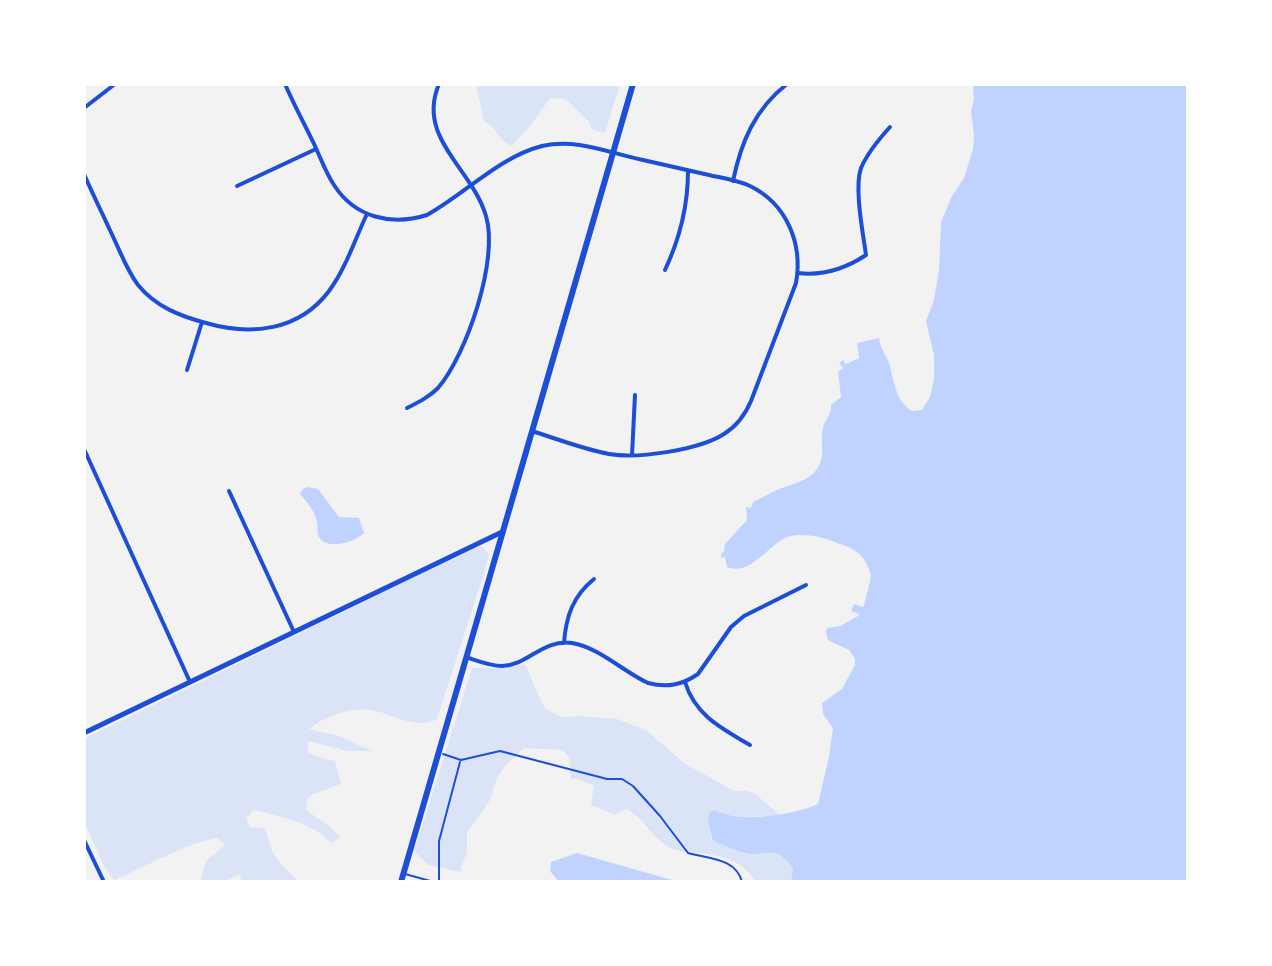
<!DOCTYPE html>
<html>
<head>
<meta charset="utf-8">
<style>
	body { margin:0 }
	#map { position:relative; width:1272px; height:966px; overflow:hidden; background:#f2f2f2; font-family:Lato,sans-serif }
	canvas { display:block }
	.frame { position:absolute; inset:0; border:86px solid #fff; pointer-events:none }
</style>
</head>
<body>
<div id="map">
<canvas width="1272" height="966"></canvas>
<div class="frame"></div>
</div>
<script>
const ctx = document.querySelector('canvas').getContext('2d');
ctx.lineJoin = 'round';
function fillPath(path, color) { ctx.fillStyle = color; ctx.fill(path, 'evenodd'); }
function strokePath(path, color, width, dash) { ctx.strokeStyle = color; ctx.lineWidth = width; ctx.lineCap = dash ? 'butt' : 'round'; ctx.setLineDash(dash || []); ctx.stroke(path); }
fillPath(new Path2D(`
	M 476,84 L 620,84 L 605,133 L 591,129 L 590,123 L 566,99 L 550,98 L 531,125 L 512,146 C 499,141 497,128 484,121 Z
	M 482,546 L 489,555 L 485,570 L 437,719 C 416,730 397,716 376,711 C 352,706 327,715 309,729 L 339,736 L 372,751 L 347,751 L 308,741 L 308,753 L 321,758 L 335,761 L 341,784 L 313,794 L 307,799 L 306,810 L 329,826 L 340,837 L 331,843 C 312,822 281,817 254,810 L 246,818 L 250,827 L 266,829 C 269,844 273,856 284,867 C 289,872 294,875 298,882 L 242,882 L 239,874 L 224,882 L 200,882 L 206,861 L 225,845 L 217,838 C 180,845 149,866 114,880 L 105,868 L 84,822 L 84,739 L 439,565 Z
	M 525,664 L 541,701 L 546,709 L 562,717 L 579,716 L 617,719 L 646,730 L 684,763 L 734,791 L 747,791 L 755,794 L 780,815 C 756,818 734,816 710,816 L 708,822 L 711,839 L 712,841 C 723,845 734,850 744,853 C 768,858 772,842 793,868 L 791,882 L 756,882 C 743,861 722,855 698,853 C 688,852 676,852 667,846 C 651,836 643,817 626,809 L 615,815 L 591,805 L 594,786 L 578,779 L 571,779 L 570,758 L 562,750 L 524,748 L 506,765 L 497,778 L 490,800 L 467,833 L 467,853 L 461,866 L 462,872 L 429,865 L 414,852 L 472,668 L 507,668 Z`), '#dbe4f7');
fillPath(new Path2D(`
	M 973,84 L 1188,84 L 1188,882 L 791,882 L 793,868 C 772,842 768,858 745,853 C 734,850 723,845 713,841 L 712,839 L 708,822 L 709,813 L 715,810 C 738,824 794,815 818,804 L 829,757 L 833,728 L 823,714 L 822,703 L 842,689 L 855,665 L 855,659 L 849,650 L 828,640 L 826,632 L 827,628 L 840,626 L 858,616 L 859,614 L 851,611 L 854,604 L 863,607 C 866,601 866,596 868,590 C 870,580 873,577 868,567 C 863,554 853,548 840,544 C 825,538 808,533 791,536 C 769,541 753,577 727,567 L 725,557 L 721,558 L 721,554 L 724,551 L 725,544 L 747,520 L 746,507 L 751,508 L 753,502 C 762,498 772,492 782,488 C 798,482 816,479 821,460 C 824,449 820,439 823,428 C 825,419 832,415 831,405 L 841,397 L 838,372 L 843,368 L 839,363 L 843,360 L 846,364 L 859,358 L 857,343 L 879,338 C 881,351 885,352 889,363 C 894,379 895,401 912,411 L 922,410 L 930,397 L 934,379 L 934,355 L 926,321 L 934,300 L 939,270 L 941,222 L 952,196 L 964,178 L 973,149 L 974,135 L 971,111 L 974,99 Z
	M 308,487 L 318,489 L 339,517 L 359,518 L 364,533 C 355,542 325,552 318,535 C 317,531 318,526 317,522 C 315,511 307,502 300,494 L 303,489 Z
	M 577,853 L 679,882 L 559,882 L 550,871 L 551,862 Z`), '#bfd3fe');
strokePath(new Path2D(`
	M 443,754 L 461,760 L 500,751 L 607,779 L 622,779 L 633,786 L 660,816 L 688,853 C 709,859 736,858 742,882
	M 439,881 L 439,841 L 460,762`), '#1d4ed8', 2);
strokePath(new Path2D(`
	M 405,874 L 434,882`), '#1d4ed8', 2);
strokePath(new Path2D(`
	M 285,84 C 294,105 305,125 315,146 C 321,159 326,173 334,185 C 355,218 392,226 427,215 C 465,194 499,157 542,146 C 577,138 609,153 643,160 C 665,165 687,170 709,175 C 722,178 737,180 750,186 C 787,204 803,244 796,283 L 751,401 C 745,415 737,426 724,434 C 699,450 638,459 609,454 C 583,449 557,439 532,431
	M 84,108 L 115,84
	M 84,174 C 94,197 105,219 115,241 C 122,256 128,272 138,285 C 156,307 180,316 206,323 C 251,336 299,331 329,291 C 346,268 355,239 367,214
	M 733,181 C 741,142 755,109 787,84
	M 237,186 L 316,149
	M 665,270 C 680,238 688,206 688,171
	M 798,273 C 823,276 845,269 866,255 C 863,233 854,188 861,168 C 868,152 879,139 890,127
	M 187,370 L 202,322
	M 407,408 C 419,402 429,397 438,388 C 467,354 499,259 486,216 C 472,168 416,138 439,84
	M 84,449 L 190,682
	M 632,455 L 635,395
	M 229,491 L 294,632
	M 564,643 C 566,616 573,596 594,579
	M 466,657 C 478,661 490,666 502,666 C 529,665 542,639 572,643 C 598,647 624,672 648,683 C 667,688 682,685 698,674 L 731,627 L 744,616 L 806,585
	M 685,682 C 695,715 721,728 750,745
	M 84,840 L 104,882`), '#1d4ed8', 4);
strokePath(new Path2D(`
	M 84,733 L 502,532`), '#1d4ed8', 5);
strokePath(new Path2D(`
	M 401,882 L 633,84`), '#1d4ed8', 6);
</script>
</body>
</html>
